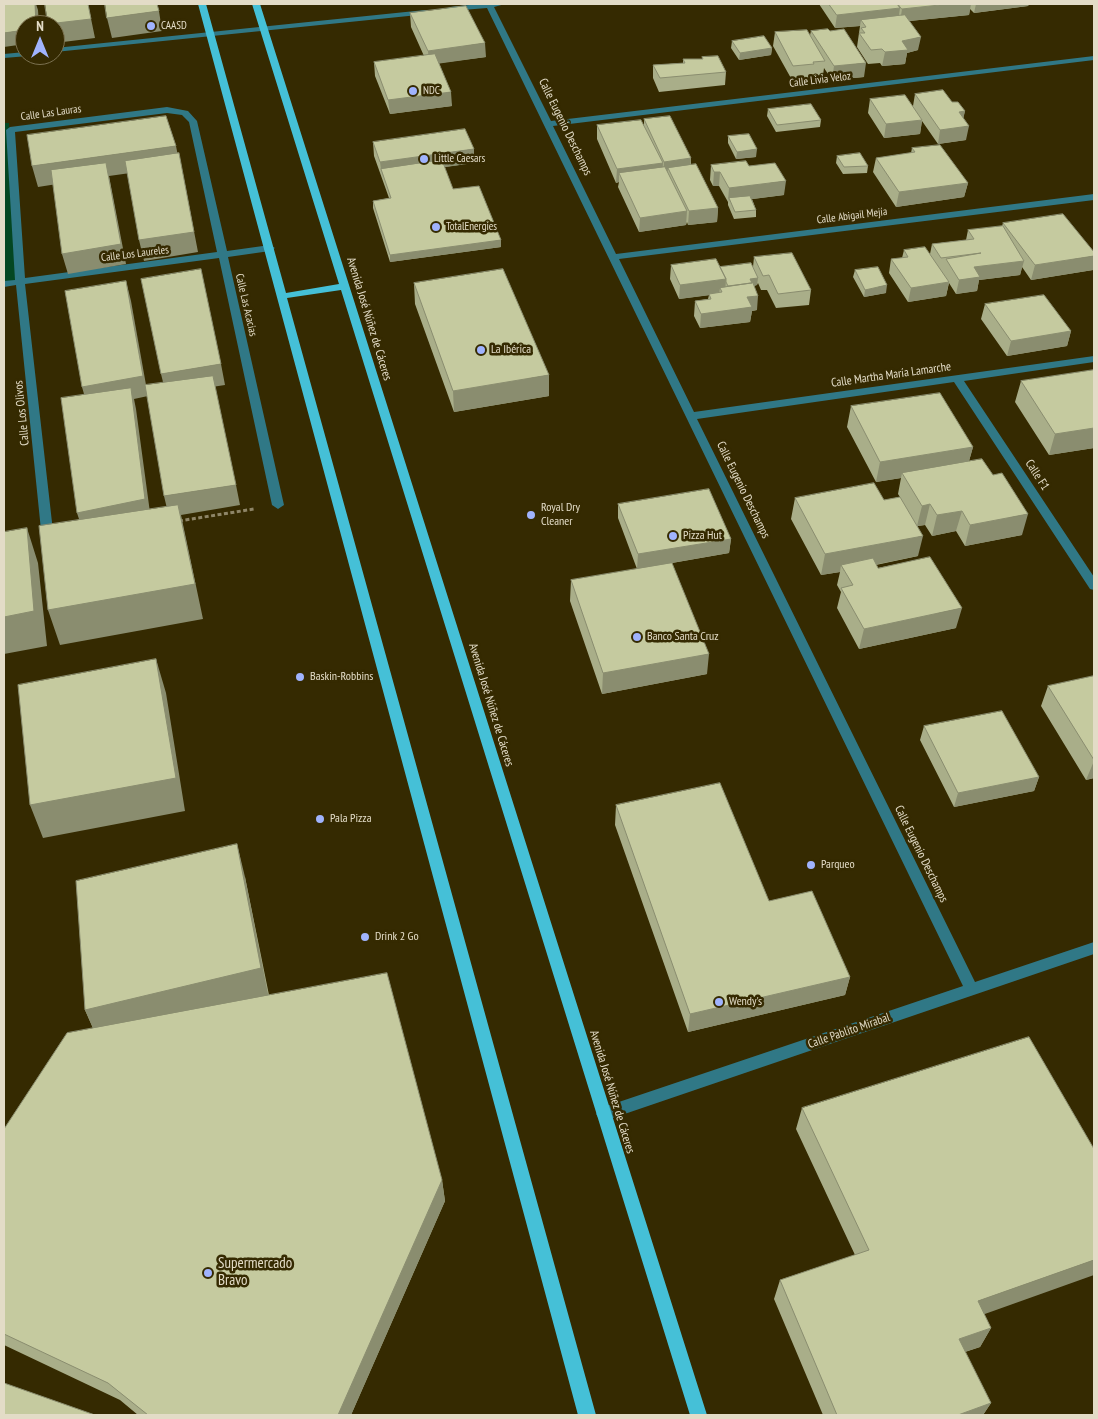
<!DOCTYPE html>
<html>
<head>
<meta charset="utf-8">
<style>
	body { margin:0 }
	#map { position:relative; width:1098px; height:1419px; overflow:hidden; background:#352a01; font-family:"PT Sans Narrow",sans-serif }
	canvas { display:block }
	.frame { position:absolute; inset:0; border:5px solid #e3dcc7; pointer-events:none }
	.north { position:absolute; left:15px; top:15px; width:50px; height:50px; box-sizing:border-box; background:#352a01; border:1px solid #7b7150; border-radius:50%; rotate:0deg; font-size:14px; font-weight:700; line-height:20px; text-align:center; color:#e3dcc7 }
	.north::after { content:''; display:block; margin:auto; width:18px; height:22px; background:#a0b3fd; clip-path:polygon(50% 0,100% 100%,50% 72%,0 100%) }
</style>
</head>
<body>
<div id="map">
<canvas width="1098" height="1419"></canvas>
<div class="frame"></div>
<div class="north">N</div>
</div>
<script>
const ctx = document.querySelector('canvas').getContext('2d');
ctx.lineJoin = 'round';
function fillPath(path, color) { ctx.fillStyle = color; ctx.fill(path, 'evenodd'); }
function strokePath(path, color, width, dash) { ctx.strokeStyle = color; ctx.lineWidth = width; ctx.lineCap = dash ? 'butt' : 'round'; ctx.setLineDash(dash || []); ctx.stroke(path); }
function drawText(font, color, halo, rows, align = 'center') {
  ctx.font = font + ' "PT Sans Narrow",sans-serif'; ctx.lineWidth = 5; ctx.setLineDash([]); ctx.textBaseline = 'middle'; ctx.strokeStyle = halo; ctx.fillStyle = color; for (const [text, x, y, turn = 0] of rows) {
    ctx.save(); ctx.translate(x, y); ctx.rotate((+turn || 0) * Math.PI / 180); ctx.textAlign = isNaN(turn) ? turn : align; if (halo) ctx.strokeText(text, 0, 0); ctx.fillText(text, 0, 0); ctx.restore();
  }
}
fillPath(new Path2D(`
	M 4,123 L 9,123 L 17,281 L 4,284 Z`), '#044722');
strokePath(new Path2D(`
	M 179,521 L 254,509`), '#8e8567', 3, [4, 2.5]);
fillPath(new Path2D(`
	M 479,4 L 505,4 L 494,7 L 551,121 L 1094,56 L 1094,60 L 553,126 L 616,254 L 1094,194 L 1094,200 L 619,259 L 694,412 L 1094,356 L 1094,362 L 964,381 L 1094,577 L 1094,590 L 1090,589 L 954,382 L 697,419 L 975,982 L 1094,942 L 1094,954 L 604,1121 L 599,1119 L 596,1114 L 599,1109 L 604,1107 L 963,986 L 487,8 L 450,11 L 446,9 L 450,7 Z
	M 425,10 L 428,10 L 428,14 L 55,52 L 55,48 Z
	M 25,52 L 25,55 L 28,56 L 4,58 L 4,54 Z
	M 167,107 L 188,111 L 197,121 L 227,251 L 270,245 L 275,248 L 270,251 L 228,257 L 284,505 L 278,509 L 272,505 L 219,258 L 25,284 L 54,540 L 48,544 L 42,540 L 16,285 L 4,287 L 4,281 L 15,280 L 6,130 L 10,127 ZM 167,113 L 182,115 L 189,122 L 217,252 L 25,278 L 15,132 Z`), '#307886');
fillPath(new Path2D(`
	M 198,4 L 206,4 L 286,293 L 339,284 L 252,4 L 260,4 L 707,1415 L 690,1415 L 341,290 L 287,298 L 596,1415 L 578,1415 Z`), '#45c0d7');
fillPath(new Path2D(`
	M 819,4 L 1029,4 L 1028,6 L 974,13 L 970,9 L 969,15 L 909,21 L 918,50 L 907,53 L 905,64 L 882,66 L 880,63 L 868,64 L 857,47 L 860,26 L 835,28 Z
	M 410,13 L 486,57 L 439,63 L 452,106 L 390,114 L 375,76 L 374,62 L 424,56 L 411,27 Z
	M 811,31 L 864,77 L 832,80 L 824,68 L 823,75 L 813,76 L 812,78 L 792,80 L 773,46 L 775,32 L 810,35 Z
	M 732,41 L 772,48 L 771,55 L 739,60 L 731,48 Z
	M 702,57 L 726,72 L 725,85 L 659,92 L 653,78 L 653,65 L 683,63 L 683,59 L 702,59 Z
	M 915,94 L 952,102 L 965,111 L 963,118 L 966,140 L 938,144 L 922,121 L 920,134 L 884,138 L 868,113 L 870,99 L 913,106 Z
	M 768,109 L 821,120 L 820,127 L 776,132 L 767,116 Z
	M 644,119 L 691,158 L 691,165 L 718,208 L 717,222 L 688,225 L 687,222 L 686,225 L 639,232 L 618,187 L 619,182 L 616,183 L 597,139 L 597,125 L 644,126 Z
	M 728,136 L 756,157 L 736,159 L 728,143 Z
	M 373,142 L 474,163 L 444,167 L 453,189 L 501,247 L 390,262 L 373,208 L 373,201 L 389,198 L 374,156 Z
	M 912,148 L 968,183 L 964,197 L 896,207 L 873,172 L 876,158 L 911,153 Z
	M 837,156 L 868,166 L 867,173 L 843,174 L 836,163 Z
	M 711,165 L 749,166 L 784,195 L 752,199 L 756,210 L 756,217 L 734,219 L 728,205 L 728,202 L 719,186 L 713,186 L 710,180 Z
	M 1003,223 L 1093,270 L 1031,280 L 1022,267 L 1020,275 L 979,280 L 977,291 L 956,294 L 949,283 L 946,296 L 908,302 L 889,273 L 891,259 L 902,258 L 904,250 L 930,254 L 932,244 L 966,240 L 968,230 L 1002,226 Z
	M 754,257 L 811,290 L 809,305 L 776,308 L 767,290 L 761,290 L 758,283 L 757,285 L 754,286 L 757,310 L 752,311 L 750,322 L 700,328 L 694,316 L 695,301 L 708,299 L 709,295 L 679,299 L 670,279 L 671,265 L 753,267 Z
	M 855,270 L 886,293 L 864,297 L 853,277 Z
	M 414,283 L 549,396 L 454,412 L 415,304 Z
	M 985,304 L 1071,331 L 1067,346 L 1007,356 L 981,319 Z
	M 1094,370 L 1094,448 L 1049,455 L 1015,402 L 1021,381 Z
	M 851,406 L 973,447 L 969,461 L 1022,535 L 965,546 L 956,531 L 932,536 L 925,525 L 918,526 L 918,556 L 876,565 L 878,568 L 956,628 L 859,649 L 837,608 L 841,592 L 837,585 L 840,572 L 821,575 L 791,519 L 795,498 L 884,500 L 900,497 L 898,494 L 901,478 L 876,482 L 847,427 Z
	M 618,504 L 731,539 L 729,553 L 672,563 L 707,674 L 602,694 L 570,601 L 571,580 L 637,569 L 618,518 Z
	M 1094,676 L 1094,778 L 1086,780 L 1041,706 L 1048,686 Z
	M 924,726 L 1039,777 L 1034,791 L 954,807 L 920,740 Z
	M 616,805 L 769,901 L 850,977 L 845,995 L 688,1032 L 615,825 Z
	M 245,877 L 269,995 L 442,1180 L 445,1201 L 351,1415 L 138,1415 L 120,1400 L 4,1345 L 4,1129 L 93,1028 L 85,1010 Z
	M 802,1108 L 984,1314 L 991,1328 L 980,1347 L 965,1352 L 991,1403 L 983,1415 L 823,1415 L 774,1299 L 780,1280 L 855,1255 L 796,1129 Z`), '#a9ae89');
fillPath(new Path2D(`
	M 35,4 L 36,4 L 38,10 L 39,25 L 36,25 Z
	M 88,4 L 95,38 L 55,43 L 55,25 L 48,25 L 48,24 Z
	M 949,4 L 971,4 L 969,15 L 900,22 L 902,9 Z
	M 976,4 L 1029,4 L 1028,6 L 974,13 Z
	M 900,8 L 898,22 L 861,20 L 860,26 L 835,28 L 837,15 Z
	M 159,11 L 162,31 L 112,38 L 107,18 Z
	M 25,30 L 25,44 L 4,47 L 4,33 Z
	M 921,37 L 918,50 L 907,53 L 905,64 L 882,66 L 885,52 L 902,41 Z
	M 485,43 L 486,57 L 429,65 L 428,51 Z
	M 772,48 L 771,55 L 739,60 L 740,53 Z
	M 866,63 L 864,77 L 832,80 L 834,66 Z
	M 451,92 L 452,106 L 390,114 L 388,100 Z
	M 965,111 L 962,125 L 959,112 Z
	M 922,120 L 920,134 L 884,138 L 886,124 Z
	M 969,126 L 966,140 L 938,144 L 940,130 Z
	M 176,146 L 180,166 L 109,176 L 126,264 L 68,274 L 62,254 L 108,176 L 38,187 L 32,166 Z
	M 474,149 L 474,163 L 383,176 L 381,169 L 380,162 Z
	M 757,149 L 756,157 L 736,159 L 737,152 Z
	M 691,158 L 690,172 L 668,168 L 667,175 L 663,176 L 664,162 Z
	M 663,163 L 662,177 L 619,173 L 619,182 L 616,183 L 617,169 Z
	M 714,172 L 720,172 L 719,186 L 713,186 Z
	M 183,174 L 198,252 L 144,261 L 139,240 Z
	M 786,181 L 784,195 L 730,202 L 729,198 L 728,202 L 729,188 Z
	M 968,183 L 964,197 L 896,207 L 899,192 Z
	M 718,208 L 717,222 L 688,225 L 689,211 Z
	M 687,211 L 686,225 L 639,232 L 640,218 Z
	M 501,240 L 501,247 L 390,262 L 390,255 Z
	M 1094,256 L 1094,265 L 1093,270 L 1031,280 L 1035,265 Z
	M 1024,261 L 1020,275 L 979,280 L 977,291 L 956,294 L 959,280 L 974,267 Z
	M 758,278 L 757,285 L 752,286 L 750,279 Z
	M 726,279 L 725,293 L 722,292 L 720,288 L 719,294 L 679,299 L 680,285 Z
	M 126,281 L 131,301 L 148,396 L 134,399 L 136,409 L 151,520 L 84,534 L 77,513 L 88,408 L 82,387 Z
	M 949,282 L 946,296 L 908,302 L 911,288 Z
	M 887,285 L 886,293 L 864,297 L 865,290 Z
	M 758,296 L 757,310 L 752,311 L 750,322 L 700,328 L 701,314 L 747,297 Z
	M 1071,331 L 1067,346 L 1007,356 L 1011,341 Z
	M 221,364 L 225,385 L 166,394 L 161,374 Z
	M 549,375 L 549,396 L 454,412 L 453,391 Z
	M 1094,428 L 1094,448 L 1049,455 L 1055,434 Z
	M 973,447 L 967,468 L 902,473 L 901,478 L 876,482 L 880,462 Z
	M 236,485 L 240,505 L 181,515 L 203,619 L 60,645 L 48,610 L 169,517 L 164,496 Z
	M 930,504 L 925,525 L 917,526 L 922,506 Z
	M 962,511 L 956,531 L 932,536 L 937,515 Z
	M 1028,514 L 1022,535 L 965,546 L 970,525 Z
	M 27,528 L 38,563 L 47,646 L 4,654 L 4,617 Z
	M 923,536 L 918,556 L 844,571 L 841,565 L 840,572 L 821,575 L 825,554 Z
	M 731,539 L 729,553 L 637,569 L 638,554 Z
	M 962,608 L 956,628 L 859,649 L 864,629 Z
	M 709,654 L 707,674 L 602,694 L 603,673 Z
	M 156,659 L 166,693 L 185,811 L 43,838 L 30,805 Z
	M 1094,761 L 1094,778 L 1086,780 Z
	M 1039,777 L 1034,791 L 954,807 L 958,793 Z
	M 237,844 L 245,877 L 269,999 L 98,1040 L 85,1010 Z
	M 850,977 L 845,995 L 688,1032 L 690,1014 Z
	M 442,1180 L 445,1201 L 351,1415 L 338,1415 Z
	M 1094,1260 L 1094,1275 L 968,1320 L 978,1301 Z
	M 991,1328 L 980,1347 L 949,1357 L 959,1339 Z
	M 991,1403 L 983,1415 L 958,1415 Z`), '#8a8d6f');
const building = new Path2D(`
	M 4,4 L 35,4 L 36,25 L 25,25 L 25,30 L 4,33 Z
	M 45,4 L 88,4 L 91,19 L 48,24 Z
	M 105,4 L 157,4 L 159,11 L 107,18 Z
	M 829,4 L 897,4 L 900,8 L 837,15 Z
	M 898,4 L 949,4 L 902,9 Z
	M 466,6 L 485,43 L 428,51 L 410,13 Z
	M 905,15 L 921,37 L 902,41 L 908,50 L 885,52 L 882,49 L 871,50 L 859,33 L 865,33 L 861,28 L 866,27 L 861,20 Z
	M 828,29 L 830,31 L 844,29 L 866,63 L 834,66 L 811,31 Z
	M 807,30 L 825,61 L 813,62 L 814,64 L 793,66 L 775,32 Z
	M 764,36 L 772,48 L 740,53 L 732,41 Z
	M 435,54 L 451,92 L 388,100 L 374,62 Z
	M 718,56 L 726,72 L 660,78 L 653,65 L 685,63 L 683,59 L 703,59 L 702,57 Z
	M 943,90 L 952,102 L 958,102 L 965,111 L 959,112 L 969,126 L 940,130 L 915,94 Z
	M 905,95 L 922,120 L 886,124 L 870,99 Z
	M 811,104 L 821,120 L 777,125 L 768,109 Z
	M 166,116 L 176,146 L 32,166 L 27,135 Z
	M 670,116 L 691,158 L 664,162 L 644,119 Z
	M 641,120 L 663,163 L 617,169 L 597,125 Z
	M 465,129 L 474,149 L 380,162 L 373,142 Z
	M 749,134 L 757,149 L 737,152 L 728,136 Z
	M 940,145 L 968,183 L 899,192 L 876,158 L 915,152 L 912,148 Z
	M 179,153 L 194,232 L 139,240 L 125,161 Z
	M 860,153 L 868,166 L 844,167 L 837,156 Z
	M 442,160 L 453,189 L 479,186 L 501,240 L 390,255 L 373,201 L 391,198 L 381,169 Z
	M 746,161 L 749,166 L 775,163 L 786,181 L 729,188 L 720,172 L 714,172 L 711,165 Z
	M 106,163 L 121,244 L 62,254 L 51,170 Z
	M 696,164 L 718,208 L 689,211 L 668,168 Z
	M 665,167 L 687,211 L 640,218 L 619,173 Z
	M 750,196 L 756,210 L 735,212 L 729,198 Z
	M 1063,214 L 1094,252 L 1094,256 L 1035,265 L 1003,223 Z
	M 1003,226 L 1024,261 L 974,267 L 980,277 L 959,280 L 946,259 L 981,253 L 941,258 L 932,244 L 974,239 L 968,230 Z
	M 925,247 L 949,282 L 911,288 L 891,259 L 908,257 L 904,250 Z
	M 792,253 L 811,290 L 778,294 L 769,275 L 763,276 L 754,257 Z
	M 716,259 L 726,279 L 680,285 L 671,265 Z
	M 751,263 L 758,278 L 750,279 L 752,283 L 728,286 L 726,282 L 726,279 L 720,267 Z
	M 878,267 L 887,285 L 865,290 L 855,270 Z
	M 201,269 L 221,364 L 161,374 L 141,279 Z
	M 503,269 L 549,375 L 453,391 L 414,283 Z
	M 126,281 L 143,376 L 82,387 L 65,291 Z
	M 753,283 L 758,296 L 747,297 L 752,307 L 701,314 L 695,301 L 711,299 L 709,294 L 722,292 L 720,288 Z
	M 1044,295 L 1071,331 L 1011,341 L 985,304 Z
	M 1094,370 L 1094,428 L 1055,434 L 1021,381 Z
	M 213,376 L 236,485 L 164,496 L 145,385 Z
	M 131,388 L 145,499 L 77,513 L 61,398 Z
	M 940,393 L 973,447 L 880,462 L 851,406 Z
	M 982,459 L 993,475 L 1002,473 L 1028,514 L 970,525 L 962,511 L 937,515 L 930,504 L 922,506 L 902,473 Z
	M 874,483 L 884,500 L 900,497 L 923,536 L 825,554 L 795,498 Z
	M 709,489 L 731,539 L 638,554 L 618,504 Z
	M 178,505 L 195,584 L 48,610 L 39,526 Z
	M 27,528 L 34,611 L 4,617 L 4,532 Z
	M 930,557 L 962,608 L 864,629 L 841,588 L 853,585 L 841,565 L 873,558 L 878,568 Z
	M 672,563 L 709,654 L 603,673 L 571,580 Z
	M 156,659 L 176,778 L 30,805 L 18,685 Z
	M 1094,676 L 1094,760 L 1048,686 Z
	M 1002,711 L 1039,777 L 958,793 L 924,726 Z
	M 720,783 L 769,901 L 812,891 L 850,977 L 690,1014 L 616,805 Z
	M 237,844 L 261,968 L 85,1010 L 76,881 Z
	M 387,973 L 442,1180 L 338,1415 L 148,1415 L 108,1383 L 4,1334 L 4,1129 L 67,1033 Z
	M 1029,1037 L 1094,1149 L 1094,1260 L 978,1301 L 991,1328 L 959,1339 L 991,1403 L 958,1415 L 837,1415 L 780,1280 L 869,1250 L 802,1108 Z
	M 4,1383 L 95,1415 L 4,1415 Z`);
fillPath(building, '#c5ca9f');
strokePath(building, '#8a8d6f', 1);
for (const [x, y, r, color] of [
	[151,26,5,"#a0b3fd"],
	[413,91,5,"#a0b3fd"],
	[424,159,5,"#a0b3fd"],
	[436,227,5,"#a0b3fd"],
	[481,350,5,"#a0b3fd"],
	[531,515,5,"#a0b3fd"],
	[673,536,5,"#a0b3fd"],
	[637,637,5,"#a0b3fd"],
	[300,677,5,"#a0b3fd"],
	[320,819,5,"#a0b3fd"],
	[811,865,5,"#a0b3fd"],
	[365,937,5,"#a0b3fd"],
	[719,1002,5,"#a0b3fd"],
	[208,1273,5,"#a0b3fd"]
]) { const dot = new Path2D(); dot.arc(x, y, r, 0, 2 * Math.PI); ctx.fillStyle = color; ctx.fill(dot); strokePath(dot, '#352a01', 2); }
drawText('11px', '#e3dcc7', '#352a01', [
	["CAASD",161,26],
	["NDC",423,91],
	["Little Caesars",434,159],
	["TotalEnergies",446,227]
], 'left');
drawText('11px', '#e3dcc7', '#352a01', [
	["Calle Livia Veloz",820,80,-7],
	["Calle Las Lauras",51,113,-8],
	["Calle Abigail Mejía",852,216,-7],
	["Calle Los Laureles",135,254,-7],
	["Calle Las Acacias",246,305,77]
]);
drawText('12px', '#e3dcc7', '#352a01', [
	["Calle Eugenio Deschamps",565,127,64],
	["Avenida José Núñez de Cáceres",369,319,73],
	["Calle Martha María Lamarche",891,375,-8],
	["Calle Los Olivos",22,413,-96],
	["Calle F1",1037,475,57],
	["Calle Eugenio Deschamps",743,490,64],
	["Avenida José Núñez de Cáceres",491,705,73],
	["Calle Eugenio Deschamps",921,854,64],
	["Calle Pablito Mirabal",849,1031,-19],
	["Avenida José Núñez de Cáceres",612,1092,73]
]);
drawText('12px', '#e3dcc7', '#352a01', [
	["La Ibérica",491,350],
	["Royal Dry",541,508],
	["Cleaner",541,522],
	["Pizza Hut",683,536],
	["Banco Santa Cruz",647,637],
	["Baskin-Robbins",310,677],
	["Pala Pizza",330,819],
	["Parqueo",821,865],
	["Drink 2 Go",375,937],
	["Wendy's",729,1002]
], 'left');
drawText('15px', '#e3dcc7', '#352a01', [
	["Supermercado",218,1264],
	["Bravo",218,1281]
], 'left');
</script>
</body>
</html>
